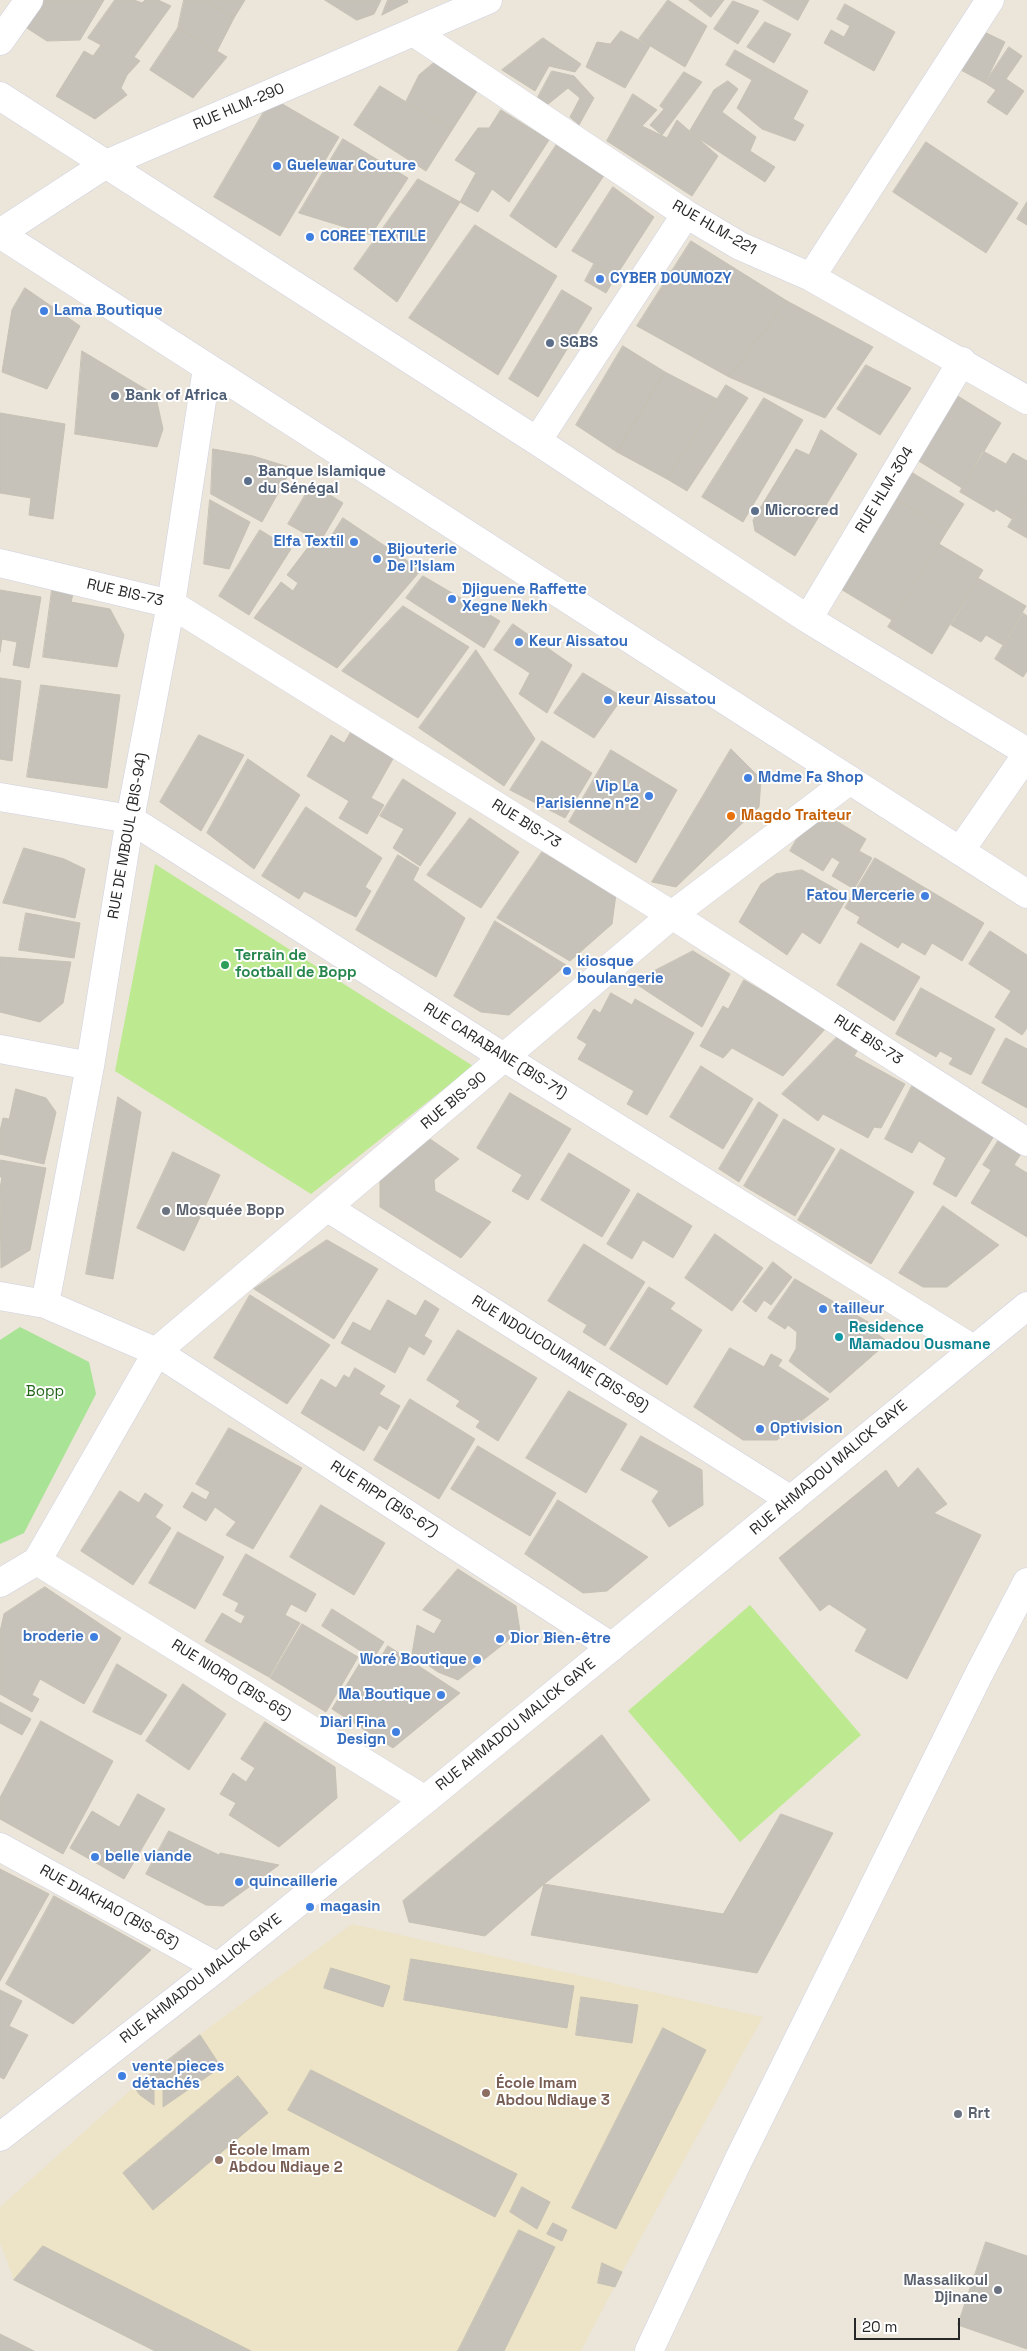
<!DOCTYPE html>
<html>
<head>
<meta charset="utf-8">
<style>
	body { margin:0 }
	#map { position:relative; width:1027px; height:2351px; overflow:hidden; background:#ebe5da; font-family:"Space Grotesk",sans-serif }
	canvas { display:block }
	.scale { position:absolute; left:854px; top:2318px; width:106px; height:22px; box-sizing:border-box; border:2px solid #282828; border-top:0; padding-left:6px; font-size:15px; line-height:18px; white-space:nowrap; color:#282828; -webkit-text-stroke:4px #fff; paint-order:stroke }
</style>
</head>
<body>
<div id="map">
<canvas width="1027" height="2351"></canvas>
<div class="scale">20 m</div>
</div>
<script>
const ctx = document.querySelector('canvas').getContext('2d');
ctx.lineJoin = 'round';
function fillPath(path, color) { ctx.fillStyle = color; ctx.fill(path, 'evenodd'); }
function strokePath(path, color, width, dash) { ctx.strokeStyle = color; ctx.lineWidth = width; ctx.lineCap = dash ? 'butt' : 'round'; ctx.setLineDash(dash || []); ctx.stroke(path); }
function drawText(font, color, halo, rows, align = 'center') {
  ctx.font = font + ' "Space Grotesk",sans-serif'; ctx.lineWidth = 4; ctx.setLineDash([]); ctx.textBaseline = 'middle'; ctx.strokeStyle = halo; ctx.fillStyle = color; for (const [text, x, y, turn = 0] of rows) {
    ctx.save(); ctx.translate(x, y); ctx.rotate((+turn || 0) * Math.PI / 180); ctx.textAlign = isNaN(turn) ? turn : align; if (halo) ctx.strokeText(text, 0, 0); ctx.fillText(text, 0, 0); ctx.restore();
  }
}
fillPath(new Path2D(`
	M 352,1924 L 763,2017 L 622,2272 L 581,2351 L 155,2351 L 14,2280 L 0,2243 L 0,2207 L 134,2087 L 211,2026 Z`), '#ede4c8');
fillPath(new Path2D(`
	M 20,1327 L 89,1362 L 96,1394 L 24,1533 L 0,1544 L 0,1340 Z`), '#a9e395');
fillPath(new Path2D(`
	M 155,864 L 473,1066 L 311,1194 L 115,1071 Z
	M 750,1605 L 861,1735 L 740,1842 L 628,1711 Z`), '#bdea90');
const building = new Path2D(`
	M 36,0 L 104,0 L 80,40 L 47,41 L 19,23 Z
	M 115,0 L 134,0 L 142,3 L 145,0 L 158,0 L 171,6 L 134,57 L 140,61 L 127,75 L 121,88 L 127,95 L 95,119 L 56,96 L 84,51 L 93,56 L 101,45 L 88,38 Z
	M 184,0 L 204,0 L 234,18 L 217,51 L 178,28 Z
	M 204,0 L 245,0 L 234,18 Z
	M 325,0 L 381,0 L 374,14 L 357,20 Z
	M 388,0 L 407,0 L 408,2 L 382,15 Z
	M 668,0 L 707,26 L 685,67 L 639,39 Z
	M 689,0 L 724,0 L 711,17 Z
	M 763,0 L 809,0 L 798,20 Z
	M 733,1 L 759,11 L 738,44 L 714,29 Z
	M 845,4 L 895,32 L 874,71 L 824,43 L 831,30 L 844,37 L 850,26 L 837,19 Z
	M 765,22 L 791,34 L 774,63 L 747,47 Z
	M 178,28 L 227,57 L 193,98 L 150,70 Z
	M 978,29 L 1005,42 L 985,83 L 959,69 Z
	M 621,31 L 650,46 L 625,88 L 586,67 L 597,42 L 610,44 Z
	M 543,38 L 581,64 L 575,72 L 549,66 L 535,91 L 502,70 Z
	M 1009,47 L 1022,56 L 1006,79 L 1024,91 L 1007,115 L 987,102 L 996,90 L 985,83 Z
	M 735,50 L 808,91 L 793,119 L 804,125 L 795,141 L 762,129 L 737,108 L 752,80 L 726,65 Z
	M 435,62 L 479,88 L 452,130 L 406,101 L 419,75 Z
	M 552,71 L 574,76 L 594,98 L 579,125 L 570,117 L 580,98 L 568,88 L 547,105 L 537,99 Z
	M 684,72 L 702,82 L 662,135 L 650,125 L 664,109 L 660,106 Z
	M 728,81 L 738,89 L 722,112 L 756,137 L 750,151 L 775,167 L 765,182 L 689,132 L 714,90 Z
	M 380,86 L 452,130 L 426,171 L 354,125 Z
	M 633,94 L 657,110 L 642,126 L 667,138 L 677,120 L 718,156 L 692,196 L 607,141 Z
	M 272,98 L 339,137 L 280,236 L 214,197 Z
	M 501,110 L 549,140 L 509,202 L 492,189 L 478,212 L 460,202 L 476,173 L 455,160 L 478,128 L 489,128 Z
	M 343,139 L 408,178 L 371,235 L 299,213 Z
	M 926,142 L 1018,203 L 986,253 L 893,192 Z
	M 557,144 L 605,174 L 556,248 L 510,216 Z
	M 418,179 L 460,202 L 397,302 L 354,269 Z
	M 613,187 L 654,217 L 616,276 L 572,251 Z
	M 1027,202 L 1027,225 L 1017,219 Z
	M 475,225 L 557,276 L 498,375 L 409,318 Z
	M 691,241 L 787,301 L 729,377 L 637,326 Z
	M 594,264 L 616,276 L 606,293 L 585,281 Z
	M 25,288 L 80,326 L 47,389 L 2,372 L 12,310 Z
	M 562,290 L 592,308 L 538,397 L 509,379 Z
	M 787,301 L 873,347 L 825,418 L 729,377 Z
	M 623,346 L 665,372 L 617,452 L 576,425 Z
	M 82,351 L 147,390 L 157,402 L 163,429 L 157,447 L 75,434 Z
	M 866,365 L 911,388 L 880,435 L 837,409 Z
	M 665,372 L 717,399 L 667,479 L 617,452 Z
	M 726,385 L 748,398 L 687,491 L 667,479 Z
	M 953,393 L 1001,423 L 962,488 L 914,458 Z
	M 764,398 L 803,420 L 743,522 L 702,497 Z
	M 0,413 L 65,424 L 53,519 L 29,515 L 31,498 L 0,493 Z
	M 821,430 L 857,454 L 795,556 L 755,531 L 753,520 L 796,449 L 809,455 Z
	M 213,449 L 253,456 L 292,468 L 262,522 L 211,494 Z
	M 983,451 L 1006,464 L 1013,453 L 1027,461 L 1027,495 L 1012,519 L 996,509 L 994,512 L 960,492 Z
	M 911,472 L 964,504 L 947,531 L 894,498 Z
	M 312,484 L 343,503 L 320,542 L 288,524 Z
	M 1027,495 L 1027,538 L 1008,527 Z
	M 894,498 L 947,531 L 892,620 L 839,588 Z
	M 210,500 L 250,522 L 229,569 L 204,564 Z
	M 343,518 L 421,570 L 337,668 L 254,618 L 281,582 L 293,591 L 298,583 L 287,575 L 312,542 L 324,547 Z
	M 260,530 L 291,549 L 249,615 L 219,596 Z
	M 939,544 L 983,570 L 932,654 L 888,627 Z
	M 423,576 L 500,621 L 484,648 L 406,598 Z
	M 978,578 L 1026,606 L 1003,645 L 986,635 L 981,642 L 951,625 Z
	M 0,590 L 41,597 L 29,668 L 13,665 L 17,642 L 2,639 L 0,652 Z
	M 52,590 L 73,594 L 71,602 L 110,609 L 124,635 L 117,667 L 43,657 Z
	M 403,606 L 469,647 L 418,718 L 342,671 Z
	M 1023,613 L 1027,616 L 1027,671 L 1023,677 L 995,659 Z
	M 513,624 L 572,665 L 547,713 L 519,694 L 530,673 L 494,650 Z
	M 476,650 L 535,739 L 504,786 L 419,728 Z
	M 583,673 L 623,697 L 594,738 L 554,713 Z
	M 0,678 L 21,681 L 12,761 L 0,759 Z
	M 41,685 L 120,695 L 107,788 L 27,777 Z
	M 351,732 L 394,757 L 371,798 L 384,805 L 367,834 L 339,818 L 349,801 L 307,776 L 331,735 L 344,743 Z
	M 199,735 L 244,755 L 201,831 L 160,802 Z
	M 542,741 L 592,773 L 565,818 L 510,790 Z
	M 731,749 L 761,779 L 759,807 L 676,887 L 652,882 Z
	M 611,750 L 677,790 L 636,863 L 569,822 Z
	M 248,759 L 300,795 L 254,869 L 207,833 Z
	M 403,779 L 456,813 L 420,866 L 393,848 L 404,829 L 380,816 Z
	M 306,807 L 382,858 L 365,887 L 371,891 L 356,917 L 304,891 L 299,899 L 262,876 Z
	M 815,808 L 866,839 L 859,851 L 872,858 L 854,889 L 832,876 L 840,862 L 832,857 L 823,871 L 790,851 Z
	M 470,818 L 519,852 L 481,908 L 427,875 Z
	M 24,848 L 64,859 L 85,869 L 75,918 L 3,903 Z
	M 542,852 L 616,894 L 612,924 L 570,961 L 497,918 Z
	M 398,855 L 419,868 L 413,880 L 465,918 L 436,977 L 356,930 Z
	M 875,858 L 984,923 L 962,961 L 932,943 L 925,955 L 902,942 L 898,948 L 857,923 L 860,917 L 845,908 Z
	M 802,870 L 848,896 L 820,944 L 802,932 L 787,955 L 739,922 L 761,884 L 776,874 Z
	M 26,913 L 80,923 L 74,958 L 19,950 Z
	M 495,921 L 566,965 L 509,1015 L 481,1012 L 454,996 Z
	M 990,931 L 1027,955 L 1027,1028 L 1022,1035 L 995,1017 L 1011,991 L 969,964 Z
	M 861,943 L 920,977 L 894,1021 L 837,985 Z
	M 693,951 L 730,974 L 702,1027 L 633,982 Z
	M 0,957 L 71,962 L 63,1003 L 40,1022 L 0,1012 Z
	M 744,980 L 826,1028 L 783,1076 L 732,1048 L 723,1058 L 700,1046 L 723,1006 L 728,1009 Z
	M 921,988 L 995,1029 L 971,1075 L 949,1064 L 953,1058 L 940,1051 L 936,1057 L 896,1034 Z
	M 611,993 L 632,1005 L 635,999 L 694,1033 L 647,1115 L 627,1104 L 634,1091 L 578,1059 L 587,1044 L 577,1038 L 594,1009 L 600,1013 Z
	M 839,1035 L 859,1048 L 854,1056 L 905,1084 L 881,1128 L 874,1127 L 868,1138 L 823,1114 L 818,1121 L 782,1094 Z
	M 1006,1038 L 1027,1049 L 1027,1108 L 982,1083 Z
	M 701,1066 L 753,1099 L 723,1149 L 670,1117 Z
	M 912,1086 L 994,1136 L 956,1197 L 933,1184 L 946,1158 L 919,1141 L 912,1153 L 885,1139 Z
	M 16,1089 L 46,1098 L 56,1112 L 44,1164 L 0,1154 L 0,1131 L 3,1118 L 9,1119 Z
	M 510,1093 L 571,1129 L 528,1200 L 512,1191 L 522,1175 L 477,1148 Z
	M 118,1097 L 141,1112 L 113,1279 L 86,1274 Z
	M 759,1102 L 778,1115 L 739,1182 L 719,1169 Z
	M 784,1119 L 835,1149 L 795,1216 L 744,1186 Z
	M 1000,1138 L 1022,1152 L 1014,1165 L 1027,1173 L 1027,1237 L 971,1203 L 991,1170 L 983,1165 Z
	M 430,1139 L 459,1159 L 434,1180 L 435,1191 L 491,1222 L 461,1258 L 380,1207 L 380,1178 Z
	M 841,1149 L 914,1192 L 871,1264 L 798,1220 Z
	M 173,1152 L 220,1175 L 184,1251 L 137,1228 Z
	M 569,1153 L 630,1190 L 602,1237 L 541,1200 Z
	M 0,1160 L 46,1168 L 30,1250 L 1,1268 L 0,1189 L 2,1177 L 0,1177 Z
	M 638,1193 L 692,1226 L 673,1258 L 643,1240 L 632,1259 L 607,1244 Z
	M 943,1206 L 999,1245 L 947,1287 L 923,1287 L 899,1273 Z
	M 715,1234 L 763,1268 L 732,1311 L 685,1278 Z
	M 327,1240 L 378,1269 L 334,1339 L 254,1289 Z
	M 584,1244 L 645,1282 L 605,1346 L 583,1332 L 587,1325 L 548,1301 Z
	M 773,1262 L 792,1277 L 771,1305 L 764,1300 L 756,1312 L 743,1302 Z
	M 795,1279 L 875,1326 L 872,1330 L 888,1342 L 830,1393 L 789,1361 L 796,1349 L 797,1332 L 788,1325 L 785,1329 L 768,1318 Z
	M 649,1287 L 675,1303 L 670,1309 L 702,1330 L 667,1385 L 610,1349 Z
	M 250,1295 L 330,1345 L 287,1404 L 214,1358 Z
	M 388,1300 L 416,1316 L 425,1300 L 439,1309 L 424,1336 L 432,1341 L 424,1355 L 409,1346 L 395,1373 L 341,1343 L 353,1322 L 370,1331 Z
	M 458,1330 L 537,1378 L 498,1441 L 476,1427 L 480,1421 L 456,1406 L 460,1401 L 427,1380 Z
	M 730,1348 L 764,1367 L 771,1354 L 782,1360 L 778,1366 L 829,1399 L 777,1440 L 743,1440 L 694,1407 Z
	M 355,1368 L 385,1386 L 379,1394 L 400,1406 L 387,1430 L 379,1425 L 364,1451 L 301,1413 L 321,1379 L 336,1388 L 344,1375 L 349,1378 Z
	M 569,1391 L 627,1424 L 586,1493 L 526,1458 Z
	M 410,1399 L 475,1439 L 439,1499 L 374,1460 Z
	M 229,1428 L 302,1468 L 253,1549 L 226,1535 L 236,1522 L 215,1507 L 206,1521 L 183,1507 L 192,1492 L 206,1500 L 210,1492 L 196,1484 Z
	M 641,1436 L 702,1470 L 703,1505 L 669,1527 L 652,1501 L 659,1491 L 621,1470 Z
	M 478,1446 L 556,1493 L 530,1536 L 451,1489 Z
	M 918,1468 L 947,1504 L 934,1513 L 981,1535 L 907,1679 L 855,1651 L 867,1629 L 829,1604 L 820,1611 L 779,1558 L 886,1470 L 898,1488 Z
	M 120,1491 L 139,1503 L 145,1493 L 163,1505 L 155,1517 L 171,1528 L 133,1585 L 81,1551 Z
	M 558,1500 L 648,1557 L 607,1591 L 583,1593 L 525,1554 Z
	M 321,1505 L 385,1543 L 354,1595 L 290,1557 Z
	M 178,1532 L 224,1557 L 195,1609 L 149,1583 Z
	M 246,1554 L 316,1594 L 306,1612 L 291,1604 L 285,1615 L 300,1623 L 269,1677 L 205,1641 L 222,1613 L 241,1624 L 245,1616 L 235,1611 L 239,1603 L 223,1595 Z
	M 458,1569 L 516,1606 L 520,1631 L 458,1680 L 438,1672 L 412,1654 L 417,1625 L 434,1634 L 442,1620 L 423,1610 Z
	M 45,1587 L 121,1638 L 84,1704 L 40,1679 L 32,1695 L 39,1699 L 32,1712 L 0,1694 L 0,1632 L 4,1614 Z
	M 332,1609 L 384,1642 L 373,1659 L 322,1626 Z
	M 302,1624 L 358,1657 L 326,1712 L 270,1678 Z
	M 388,1646 L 460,1693 L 393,1748 L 332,1709 L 363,1658 L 375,1666 Z
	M 117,1664 L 167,1695 L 141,1735 L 93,1712 Z
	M 183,1684 L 226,1714 L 189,1770 L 146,1741 Z
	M 0,1702 L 31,1719 L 22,1735 L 0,1723 Z
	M 41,1721 L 113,1761 L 63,1854 L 0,1819 L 0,1798 Z
	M 265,1722 L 335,1767 L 337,1798 L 279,1847 L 229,1815 L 236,1803 L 220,1794 L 233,1773 L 246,1782 L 255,1768 L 241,1759 Z
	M 602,1735 L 650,1800 L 544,1884 L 485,1936 L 409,1922 L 403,1901 Z
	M 138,1794 L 165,1809 L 124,1879 L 70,1848 L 92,1811 L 119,1827 Z
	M 781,1814 L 833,1833 L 757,1973 L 531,1935 L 544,1884 L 723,1914 Z
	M 169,1831 L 219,1855 L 220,1853 L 279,1865 L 223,1906 L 206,1905 L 146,1874 Z
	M 0,1869 L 49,1894 L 0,1981 Z
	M 54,1896 L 151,1950 L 73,2024 L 6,1984 Z
	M 411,1959 L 574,1986 L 567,2028 L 404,2000 Z
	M 331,1968 L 390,1986 L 383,2007 L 324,1988 Z
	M 0,1990 L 22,2001 L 9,2026 L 28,2035 L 4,2079 L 0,2077 Z
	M 581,1997 L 638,2005 L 632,2043 L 576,2035 Z
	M 663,2028 L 706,2050 L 616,2229 L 572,2208 Z
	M 200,2035 L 221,2067 L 163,2107 L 163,2088 L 154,2088 L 154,2105 L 140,2095 L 134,2087 Z
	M 311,2070 L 517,2174 L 495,2217 L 288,2110 Z
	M 238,2076 L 268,2113 L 153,2210 L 123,2173 Z
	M 522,2187 L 550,2202 L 537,2229 L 510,2212 Z
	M 553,2223 L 567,2230 L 562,2241 L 547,2234 Z
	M 519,2230 L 555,2247 L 504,2351 L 458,2351 Z
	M 986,2242 L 1027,2256 L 1027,2349 L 958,2325 Z
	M 43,2246 L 251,2351 L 155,2351 L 14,2280 Z
	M 602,2263 L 622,2272 L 615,2287 L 598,2283 Z
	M 0,2334 L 34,2351 L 0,2351 Z`);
fillPath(building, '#c6c2b9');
strokePath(building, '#c6c1b3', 1);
const minor = new Path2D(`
	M 415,33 L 686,214 L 740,246 L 811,277 L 1027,400
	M 0,41 L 29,0
	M 0,96 L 537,441 L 808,619 L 1027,752
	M 0,233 L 106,164 L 488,0
	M 811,277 L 990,0
	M 537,441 L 686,214
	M 0,563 L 171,604 L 672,915 L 1027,1142
	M 808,619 L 962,361
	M 0,797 L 130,819 L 505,1058 L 973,1349
	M 960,851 L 1027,754
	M 0,1049 L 90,1066
	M 328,1208 L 791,1500
	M 0,1296 L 45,1304 L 157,1352 L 612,1647
	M 45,1304 L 90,1066 L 130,819 L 171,604 L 207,368
	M 37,1561 L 425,1800
	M 0,1583 L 37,1561 L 157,1352 L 164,1345 L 672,915 L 850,780
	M 0,1847 L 218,1967
	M 649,2351 L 738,2161 L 978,1676 L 1027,1582`);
const tertiary = new Path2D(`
	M 0,234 L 1027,894`);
const secondary = new Path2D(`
	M 0,2137 L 218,1967 L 425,1800 L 1027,1306`);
strokePath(minor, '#cfd1e2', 29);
strokePath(tertiary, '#cfd1e2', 29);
strokePath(secondary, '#cfd1e2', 29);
strokePath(minor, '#fff', 28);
strokePath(tertiary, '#fff', 28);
strokePath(secondary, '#fff', 28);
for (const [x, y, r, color] of [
	[277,166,5,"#3f7fe0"],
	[310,237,5,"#3f7fe0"],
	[600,279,5,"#3f7fe0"],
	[44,311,5,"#3f7fe0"],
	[550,343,5,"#5c6f8a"],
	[115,396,5,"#5c6f8a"],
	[248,481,5,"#5c6f8a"],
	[755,511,5,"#5c6f8a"],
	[354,542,5,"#3f7fe0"],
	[377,559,5,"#3f7fe0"],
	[452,599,5,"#3f7fe0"],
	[519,642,5,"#3f7fe0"],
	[608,700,5,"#3f7fe0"],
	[748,778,5,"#3f7fe0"],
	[649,796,5,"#3f7fe0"],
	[731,816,5,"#e8710a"],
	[925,896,5,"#3f7fe0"],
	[225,965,5,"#2e9e5b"],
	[567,971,5,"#3f7fe0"],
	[166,1211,5,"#6b7280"],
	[823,1309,5,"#3f7fe0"],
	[839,1337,5,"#0f9aa8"],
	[760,1429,5,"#3f7fe0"],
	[94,1637,5,"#3f7fe0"],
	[500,1639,5,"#3f7fe0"],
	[477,1660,5,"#3f7fe0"],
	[441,1695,5,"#3f7fe0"],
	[396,1732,5,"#3f7fe0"],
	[95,1857,5,"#3f7fe0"],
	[239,1882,5,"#3f7fe0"],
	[310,1907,5,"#3f7fe0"],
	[122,2076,5,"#3f7fe0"],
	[486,2093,5,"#8d6e63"],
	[958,2114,5,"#6b7280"],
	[219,2160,5,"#8d6e63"],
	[998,2290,5,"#6b7280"]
]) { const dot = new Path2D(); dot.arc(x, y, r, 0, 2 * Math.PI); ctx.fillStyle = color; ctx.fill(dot); strokePath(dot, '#fff', 2); }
drawText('15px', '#282828', '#fff', [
	["RUE HLM-290",239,107,-23],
	["RUE HLM-221",714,228,30],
	["RUE HLM-304",885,490,-59],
	["RUE BIS-73",125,593,13],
	["RUE BIS-73",526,824,32],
	["RUE DE MBOUL (BIS-94)",128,836,-80],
	["RUE BIS-73",868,1040,33],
	["RUE CARABANE (BIS-71)",495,1051,32],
	["RUE BIS-90",454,1101,-40],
	["RUE NDOUCOUMANE (BIS-69)",560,1354,32],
	["RUE AHMADOU MALICK GAYE",829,1468,-40],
	["RUE RIPP (BIS-67)",384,1499,33],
	["RUE NIORO (BIS-65)",231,1680,32],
	["RUE AHMADOU MALICK GAYE",516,1725,-39],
	["RUE DIAKHAO (BIS-63)",109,1907,29],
	["RUE AHMADOU MALICK GAYE",201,1979,-38]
]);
drawText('bold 15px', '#366cbe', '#fff', [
	["Guelewar Couture",287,166],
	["COREE TEXTILE",320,237],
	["CYBER DOUMOZY",610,279],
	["Lama Boutique",54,311],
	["Elfa Textil",344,542,"right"],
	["Bijouterie",387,550],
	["De l'Islam",387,567],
	["Djiguene Raffette",462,590],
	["Xegne Nekh",462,607],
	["Keur Aissatou",529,642],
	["keur Aissatou",618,700],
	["Mdme Fa Shop",758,778],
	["Vip La",639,787,"right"],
	["Parisienne n°2",639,804,"right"],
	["Fatou Mercerie",915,896,"right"],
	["kiosque",577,962],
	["boulangerie",577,979],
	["tailleur",833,1309],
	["Optivision",770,1429],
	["broderie",84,1637,"right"],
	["Dior Bien-être",510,1639],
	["Woré Boutique",467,1660,"right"],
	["Ma Boutique",431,1695,"right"],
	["Diari Fina",386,1723,"right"],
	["Design",386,1740,"right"],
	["belle viande",105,1857],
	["quincaillerie",249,1882],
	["magasin",320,1907],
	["vente pieces",132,2067],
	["détachés",132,2084]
], 'left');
drawText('bold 15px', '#4e5e75', '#fff', [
	["SGBS",560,343],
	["Bank of Africa",125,396],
	["Banque Islamique",258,472],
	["du Sénégal",258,489],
	["Microcred",765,511]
], 'left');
drawText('bold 15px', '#c56008', '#fff', [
	["Magdo Traiteur",741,816]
], 'left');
drawText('bold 15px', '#27864d', '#fff', [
	["Terrain de",235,956],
	["football de Bopp",235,973]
], 'left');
drawText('bold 15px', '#5b616d', '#fff', [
	["Mosquée Bopp",176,1211],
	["Rrt",968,2114],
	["Massalikoul",988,2281,"right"],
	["Djinane",988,2298,"right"]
], 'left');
drawText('bold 15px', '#0d838f', '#fff', [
	["Residence",849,1328],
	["Mamadou Ousmane",849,1345]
], 'left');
drawText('15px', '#226519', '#fff', [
	["Bopp",45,1392]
]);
drawText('bold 15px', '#785e54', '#fff', [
	["École Imam",496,2084],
	["Abdou Ndiaye 3",496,2101],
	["École Imam",229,2151],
	["Abdou Ndiaye 2",229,2168]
], 'left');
</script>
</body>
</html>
